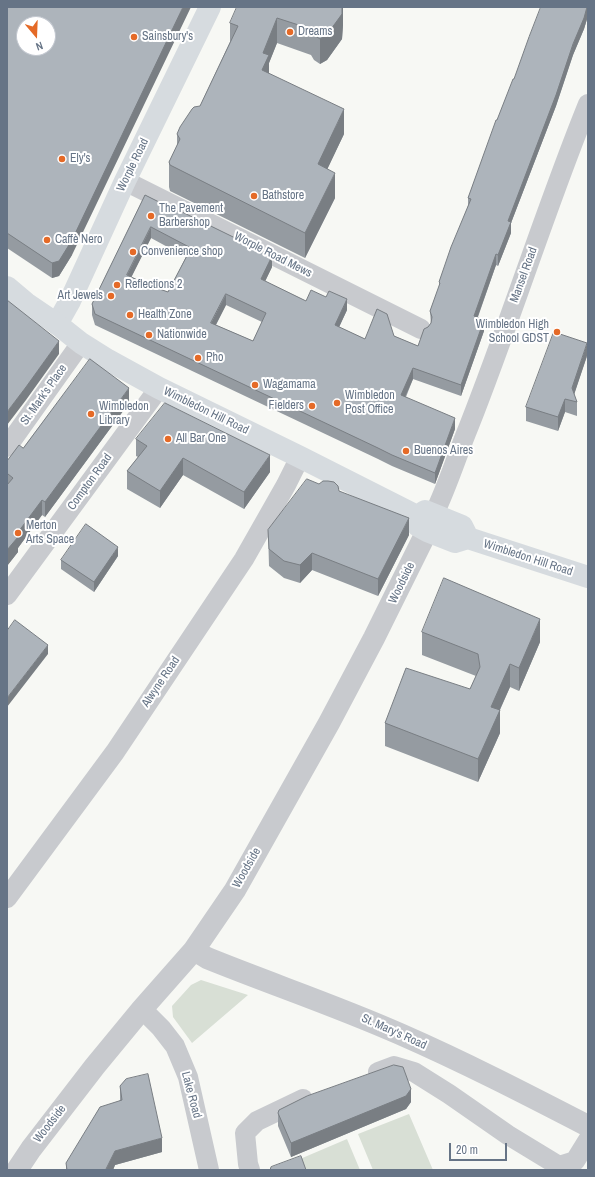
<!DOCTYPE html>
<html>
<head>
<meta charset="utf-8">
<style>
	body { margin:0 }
	#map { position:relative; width:595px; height:1177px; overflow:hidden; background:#f7f8f4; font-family:"Archivo Narrow",sans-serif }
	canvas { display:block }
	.frame { position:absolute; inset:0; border:8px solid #667486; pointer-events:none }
	.north { position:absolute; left:16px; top:16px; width:40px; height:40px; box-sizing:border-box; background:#fff; border:1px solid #c2c7cf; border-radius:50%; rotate:161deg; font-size:11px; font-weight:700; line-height:16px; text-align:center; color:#667486 }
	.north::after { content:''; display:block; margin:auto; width:14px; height:18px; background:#e56a27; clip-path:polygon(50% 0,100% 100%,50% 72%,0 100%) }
	.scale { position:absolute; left:449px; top:1143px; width:58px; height:18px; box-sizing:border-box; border:2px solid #667486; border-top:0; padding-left:5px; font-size:12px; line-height:14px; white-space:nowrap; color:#667486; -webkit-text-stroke:3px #fff; paint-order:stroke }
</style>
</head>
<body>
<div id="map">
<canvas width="595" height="1177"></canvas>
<div class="frame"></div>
<div class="north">N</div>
<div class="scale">20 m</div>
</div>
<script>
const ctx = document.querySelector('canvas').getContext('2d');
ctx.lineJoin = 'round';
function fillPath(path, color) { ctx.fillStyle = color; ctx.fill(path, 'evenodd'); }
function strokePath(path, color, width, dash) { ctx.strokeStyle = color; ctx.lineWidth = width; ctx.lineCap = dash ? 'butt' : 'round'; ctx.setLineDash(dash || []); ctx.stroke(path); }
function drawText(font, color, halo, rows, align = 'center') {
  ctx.font = font + ' "Archivo Narrow",sans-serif'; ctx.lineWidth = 4; ctx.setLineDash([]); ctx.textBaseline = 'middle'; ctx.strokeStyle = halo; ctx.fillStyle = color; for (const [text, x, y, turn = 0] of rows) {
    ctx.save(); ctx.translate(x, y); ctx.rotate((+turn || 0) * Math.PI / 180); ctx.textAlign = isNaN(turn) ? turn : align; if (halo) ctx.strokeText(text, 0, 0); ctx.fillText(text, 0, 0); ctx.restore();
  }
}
fillPath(new Path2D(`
	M 201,980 L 248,995 L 192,1043 L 173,1017 L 172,1006 L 191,985 Z
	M 409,1114 L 433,1170 L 373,1170 L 358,1134 Z
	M 347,1139 L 360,1170 L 305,1170 L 300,1159 Z`), '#d8dfd5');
strokePath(new Path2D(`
	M 125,181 L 421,329
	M 7,447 L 81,343
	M 434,514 C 448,485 457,455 469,426 C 511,320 545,210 588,104
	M 7,595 L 159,388
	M 7,898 L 115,752 L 244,559 L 286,485 L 300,457
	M 142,1009 L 161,1028 L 175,1046 L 188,1077 L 209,1170
	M 378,1072 L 394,1066 L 414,1072 L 449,1094 L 508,1135 L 559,1166 L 575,1161 L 588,1140
	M 250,1170 L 248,1164 L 245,1133 L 257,1121 L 303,1099`), '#c8cace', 20);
strokePath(new Path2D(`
	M 194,950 L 207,958 C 271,984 337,1006 400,1034 C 464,1062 526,1094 588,1126
	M 17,1170 L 31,1149 L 95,1066 L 142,1009 L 194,950 L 235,890 L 329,723 L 374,638 L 427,531`), '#c8cace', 22);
strokePath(new Path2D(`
	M 57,324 L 70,301 L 125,181 L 210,7`), '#d6dbdf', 22);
strokePath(new Path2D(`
	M 7,287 L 26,303 L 57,324 L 81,343 L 108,360 L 159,388 L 300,457 L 417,516
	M 417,516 L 418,526 L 427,531 L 455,542 L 468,538 L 588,577
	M 417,516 L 425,511 L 462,526 L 468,538`), '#d6dbdf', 22);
fillPath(new Path2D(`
	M 7,7 L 72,255 L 59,276 L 52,278 L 7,248 Z
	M 343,7 L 343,25 L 342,39 L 327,60 L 320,64 L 314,60 L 311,55 L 277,43 L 269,63 L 269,73 L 344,134 L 327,169 L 335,198 L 305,258 L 170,191 L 169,187 L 169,162 L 177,146 L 177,134 L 200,106 L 230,42 L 230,23 Z
	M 588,7 L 588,16 L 584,29 L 573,55 L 556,106 L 511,223 L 511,233 L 498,266 L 496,265 L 478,317 L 484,331 L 461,396 L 413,379 L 406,397 L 455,429 L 435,484 L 392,466 L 378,459 L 95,325 L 92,315 L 92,304 L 145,195 L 178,212 L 178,210 L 272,267 L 265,281 L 306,301 L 347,310 L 339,327 L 365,339 L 394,336 L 418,346 L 428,327 L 431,324 L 430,311 L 439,287 L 439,282 L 468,206 L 468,198 L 497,120 L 514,79 ZM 151,238 L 186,257 L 168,292 L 148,285 L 131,277 ZM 226,305 L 262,322 L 253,341 L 216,325 Z
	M 587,356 L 574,394 L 577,402 L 577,416 L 565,412 L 558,431 L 526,421 L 526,407 Z
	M 129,403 L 45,517 L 42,515 L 18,548 L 18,552 L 7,566 L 7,461 L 23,448 Z
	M 136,439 L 270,472 L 244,509 L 183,475 L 160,508 L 127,489 L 127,471 L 138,457 L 136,456 Z
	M 339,491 L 409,535 L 378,596 L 312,570 L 300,583 L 284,578 L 269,566 L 268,530 Z
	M 118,556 L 94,592 L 61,569 L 61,560 Z
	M 422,632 L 540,642 L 519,691 L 510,687 L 500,710 L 500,733 L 478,782 L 385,746 L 385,723 L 470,689 L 476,676 L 422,655 Z
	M 120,1086 L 162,1152 L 115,1165 L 113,1170 L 66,1170 L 66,1163 L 120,1100 Z
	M 411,1102 L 406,1109 L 291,1157 L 278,1126 L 278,1113 Z`), '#959ba1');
fillPath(new Path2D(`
	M 183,7 L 191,7 L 72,255 L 59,276 L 52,278 L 52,263 Z
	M 342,7 L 343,7 L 343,25 L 342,39 L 327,60 L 320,64 L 320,39 Z
	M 587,7 L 588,7 L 588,16 L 584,29 L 573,55 L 556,106 L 511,223 L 511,233 L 498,266 L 498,255 L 508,221 Z
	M 277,18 L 277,43 L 269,63 L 269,81 L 262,70 L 263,53 Z
	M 344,109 L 344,134 L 318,189 L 318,164 Z
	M 335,173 L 335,198 L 305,258 L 305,233 Z
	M 151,227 L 151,238 L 127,286 L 127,275 Z
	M 496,254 L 496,265 L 474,327 L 474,316 Z
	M 272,256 L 272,267 L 261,290 L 261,279 Z
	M 226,294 L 226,305 L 211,334 L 211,323 Z
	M 347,299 L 347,310 L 335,336 L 335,325 Z
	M 484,320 L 484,331 L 461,396 L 461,385 Z
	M 59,341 L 59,354 L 26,400 L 7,425 L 7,412 Z
	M 587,343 L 587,356 L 572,401 L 572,388 Z
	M 413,368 L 413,379 L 401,406 L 401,395 Z
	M 129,388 L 129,403 L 45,517 L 45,502 Z
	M 565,399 L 565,412 L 558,431 L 558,417 Z
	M 455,418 L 455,429 L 435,484 L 435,473 Z
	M 270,455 L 270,472 L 244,509 L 244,492 Z
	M 183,458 L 183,475 L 160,508 L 160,491 Z
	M 8,474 L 8,490 L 7,490 L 7,475 Z
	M 42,500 L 42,515 L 18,548 L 18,552 L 7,566 L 7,550 L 16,535 Z
	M 409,518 L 409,535 L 378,596 L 378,579 Z
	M 118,547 L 118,556 L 94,592 L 94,582 Z
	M 312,553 L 312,570 L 300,583 L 300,565 Z
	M 540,619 L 540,642 L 519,691 L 519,668 Z
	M 48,645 L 48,654 L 7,707 L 7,698 Z
	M 510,664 L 510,687 L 491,729 L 491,707 Z
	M 500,710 L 500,733 L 478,782 L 478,759 Z
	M 411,1089 L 411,1102 L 406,1109 L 291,1157 L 291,1143 Z
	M 162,1138 L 162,1152 L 115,1165 L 113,1170 L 106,1170 L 115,1151 Z`), '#797e83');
const building = new Path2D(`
	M 7,7 L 183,7 L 72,240 L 59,261 L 52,263 L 7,233 ZM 24,24 L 48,24 L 48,48 L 24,48 Z
	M 237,7 L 342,7 L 342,14 L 334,25 L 327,34 L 320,39 L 314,35 L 311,29 L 277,18 L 263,53 L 269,55 L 262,70 L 344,109 L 318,164 L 335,173 L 305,233 L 170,165 L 169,162 L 180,139 L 177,134 L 180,127 L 192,109 L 194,107 L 200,106 L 238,26 L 230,23 Z
	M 541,7 L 587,7 L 584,18 L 573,44 L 556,95 L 508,221 L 511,222 L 498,255 L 496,254 L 474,316 L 484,320 L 461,385 L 413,368 L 401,395 L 455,418 L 435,473 L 392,455 L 378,448 L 95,314 L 92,304 L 145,195 L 179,212 L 178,210 L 272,256 L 261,279 L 306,301 L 311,290 L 326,297 L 329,291 L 347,299 L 335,325 L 365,339 L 377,309 L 387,314 L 394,336 L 418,346 L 424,329 L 428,327 L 431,323 L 432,317 L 430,311 L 440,283 L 439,282 L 451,247 L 471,199 L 468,198 L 496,120 L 497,120 L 513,79 L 514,79 L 529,37 ZM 151,227 L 191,248 L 168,292 L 148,285 L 127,275 ZM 226,294 L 266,313 L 253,341 L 211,323 Z
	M 7,300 L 59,341 L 26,387 L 7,412 Z
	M 554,332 L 587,343 L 572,388 L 577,402 L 565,399 L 558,417 L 526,407 Z
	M 90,359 L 129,388 L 45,502 L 42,500 L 16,535 L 18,537 L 7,550 L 7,485 L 13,478 L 8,474 L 7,475 L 7,461 L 19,445 L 23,448 Z
	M 165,403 L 270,455 L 244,492 L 183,458 L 160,491 L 127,471 L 147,446 L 136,439 Z
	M 307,479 L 319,484 L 323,481 L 328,481 L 334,482 L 338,486 L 339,491 L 409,518 L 378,579 L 312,553 L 300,565 L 284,561 L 269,549 L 268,530 Z
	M 86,524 L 118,547 L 94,582 L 61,560 Z
	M 444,578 L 540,619 L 519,668 L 510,664 L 491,707 L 500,710 L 478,759 L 385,723 L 406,668 L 470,689 L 480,667 L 478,654 L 422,632 Z
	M 15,620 L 48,645 L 7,698 L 7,631 Z
	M 394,1065 L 403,1067 L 411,1089 L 406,1096 L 291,1143 L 278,1113 L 279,1110 L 307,1096 Z
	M 148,1074 L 162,1138 L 115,1151 L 106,1169 L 106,1170 L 67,1170 L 66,1163 L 100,1107 L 122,1100 L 120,1086 L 126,1079 Z
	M 301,1156 L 306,1170 L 270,1170 L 271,1167 Z`);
fillPath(building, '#adb4bb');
strokePath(building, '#797e83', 1);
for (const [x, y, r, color] of [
	[290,32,4,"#e56a27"],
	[134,37,4,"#e56a27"],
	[62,159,4,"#e56a27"],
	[254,196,4,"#e56a27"],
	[151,216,4,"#e56a27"],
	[47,240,4,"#e56a27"],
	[133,252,4,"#e56a27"],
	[117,285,4,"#e56a27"],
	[111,296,4,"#e56a27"],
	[130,315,4,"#e56a27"],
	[557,332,4,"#e56a27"],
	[149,335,4,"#e56a27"],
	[198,358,4,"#e56a27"],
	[255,385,4,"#e56a27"],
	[337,403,4,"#e56a27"],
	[312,406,4,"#e56a27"],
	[91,414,4,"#e56a27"],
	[168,439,4,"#e56a27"],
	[406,451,4,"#e56a27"],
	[18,533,4,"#e56a27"]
]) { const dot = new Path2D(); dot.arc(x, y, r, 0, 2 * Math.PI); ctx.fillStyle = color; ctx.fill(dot); strokePath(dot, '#fff', 1.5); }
drawText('12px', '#667486', '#fff', [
	["Dreams",298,32],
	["Sainsbury's",142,37],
	["Ely's",70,159],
	["Bathstore",262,196],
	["The Pavement",159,209],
	["Barbershop",159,223],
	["Caffè Nero",55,240],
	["Convenience shop",141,252],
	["Reflections 2",125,285],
	["Art Jewels",103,296,"right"],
	["Health Zone",138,315],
	["Wimbledon High",549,325,"right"],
	["School GDST",549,339,"right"],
	["Nationwide",157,335],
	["Pho",206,358],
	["Wagamama",263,385],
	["Wimbledon",345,396],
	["Post Office",345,410],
	["Fielders",304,406,"right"],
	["Wimbledon",99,407],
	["Library",99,421],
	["All Bar One",176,439],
	["Buenos Aires",414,451],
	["Merton",26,526],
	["Arts Space",26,540]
], 'left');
drawText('12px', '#667486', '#fff', [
	["Worple Road",133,165,-64],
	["Worple Road Mews",273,255,27],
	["Mansel Road",524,275,-70],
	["St. Mark's Place",44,395,-55],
	["Wimbledon Hill Road",206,411,26],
	["Compton Road",90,482,-54],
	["Wimbledon Hill Road",528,558,18],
	["Woodside",402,583,-64],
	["Alwyne Road",161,682,-56],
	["Woodside",247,868,-60],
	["St. Mary's Road",394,1032,24],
	["Lake Road",191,1095,75],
	["Woodside",50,1124,-52]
]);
</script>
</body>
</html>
